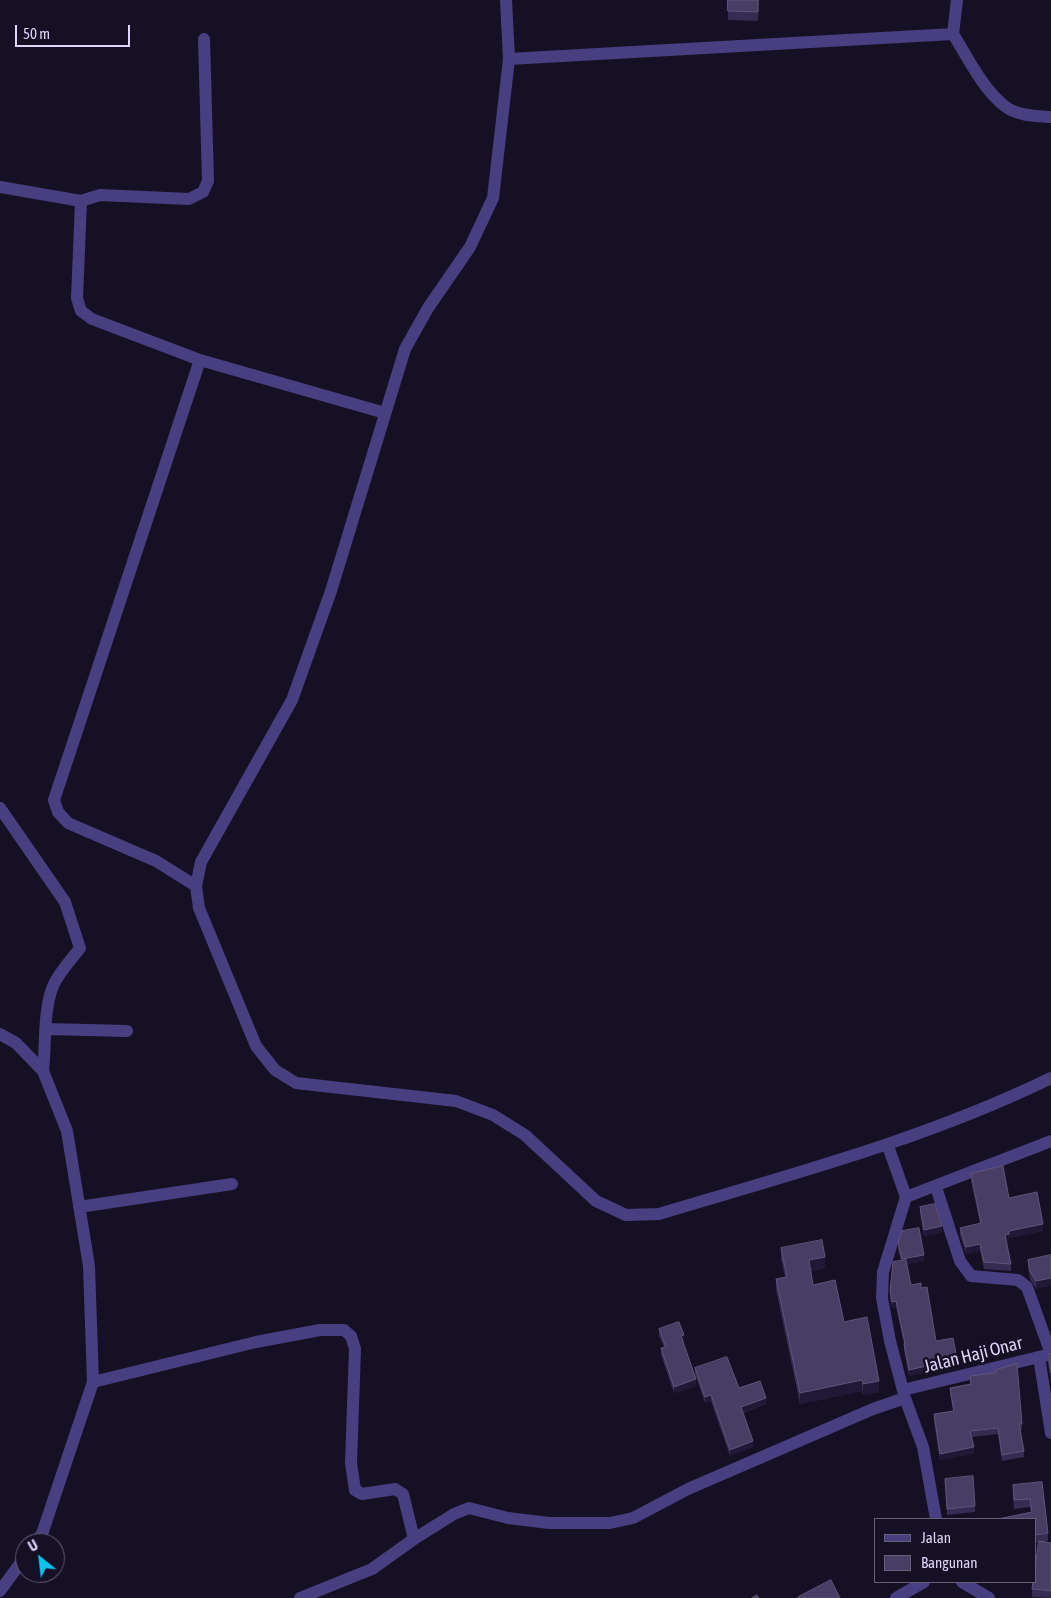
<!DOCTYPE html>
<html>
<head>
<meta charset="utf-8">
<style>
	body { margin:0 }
	#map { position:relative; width:1051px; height:1598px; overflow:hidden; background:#161024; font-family:"Asap Condensed",sans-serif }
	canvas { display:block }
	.legend { position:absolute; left:874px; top:1518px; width:162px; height:65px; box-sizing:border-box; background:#161024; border:1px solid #665f7a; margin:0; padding:6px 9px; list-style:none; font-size:15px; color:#ded6fc }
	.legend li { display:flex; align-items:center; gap:10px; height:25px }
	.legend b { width:25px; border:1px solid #665f7a }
	.north { position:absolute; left:15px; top:1533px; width:50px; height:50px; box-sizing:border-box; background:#161024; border:1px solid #665f7a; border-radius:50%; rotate:331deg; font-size:14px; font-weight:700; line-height:20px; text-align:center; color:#ded6fc }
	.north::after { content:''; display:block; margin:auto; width:18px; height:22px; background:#10c2ee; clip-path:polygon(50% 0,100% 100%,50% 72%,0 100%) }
	.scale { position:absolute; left:15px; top:25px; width:115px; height:22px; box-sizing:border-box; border:2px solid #ded6fc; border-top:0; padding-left:6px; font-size:15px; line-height:18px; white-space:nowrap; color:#ded6fc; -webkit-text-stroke:4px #161024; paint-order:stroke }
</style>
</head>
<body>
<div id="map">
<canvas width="1051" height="1598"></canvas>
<ul class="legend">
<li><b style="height:6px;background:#483f80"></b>Jalan</li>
<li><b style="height:14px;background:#483d63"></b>Bangunan</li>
</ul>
<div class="north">U</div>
<div class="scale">50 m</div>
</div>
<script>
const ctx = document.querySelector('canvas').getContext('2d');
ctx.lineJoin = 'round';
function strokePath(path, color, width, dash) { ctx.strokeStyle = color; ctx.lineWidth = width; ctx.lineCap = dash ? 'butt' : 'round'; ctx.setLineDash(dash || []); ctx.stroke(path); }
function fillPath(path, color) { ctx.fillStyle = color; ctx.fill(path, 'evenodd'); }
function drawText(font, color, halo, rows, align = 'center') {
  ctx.font = font + ' "Asap Condensed",sans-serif'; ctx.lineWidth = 5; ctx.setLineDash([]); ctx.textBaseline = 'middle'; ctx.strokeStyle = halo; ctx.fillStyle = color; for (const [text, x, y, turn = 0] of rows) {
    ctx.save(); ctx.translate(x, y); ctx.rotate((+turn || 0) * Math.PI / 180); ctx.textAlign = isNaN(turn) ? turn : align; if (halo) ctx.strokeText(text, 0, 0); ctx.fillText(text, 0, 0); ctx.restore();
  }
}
strokePath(new Path2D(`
	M 506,0 L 509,59 L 493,198 L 470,247 L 428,308 L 405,349 L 331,591 L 292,700 L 201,862 L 196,886 L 199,908 L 256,1046 L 275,1070 L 296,1083 L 456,1101 L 493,1115 L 525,1135 L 596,1201 L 626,1215 L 659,1214 C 792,1174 926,1139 1051,1078
	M 957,0 L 953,34 C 968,58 983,90 1006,107 C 1018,116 1037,116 1051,117
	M 509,59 L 953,34
	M 0,187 L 81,201
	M 200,360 L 385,413
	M 0,808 L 65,902 L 80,948 C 71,960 59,972 53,986 C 43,1011 46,1045 43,1071
	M 196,886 L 156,861 L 68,823 L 58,812 L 54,800 L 200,360 L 92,319 L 81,311 L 77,298 L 81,201 L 100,195 L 189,199 L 203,192 L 208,181 L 204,39
	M 47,1029 L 127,1031
	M 0,1034 L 16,1043 L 43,1071 L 67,1131 L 89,1266 L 93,1382 L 42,1534 L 35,1543
	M 888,1146 L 906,1197 L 883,1272 L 882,1298 L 890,1341 L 905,1398 L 923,1447 L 936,1519
	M 936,1187 L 960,1261 L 971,1276 L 1018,1280 L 1027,1287 L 1051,1354
	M 906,1197 L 1051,1141
	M 79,1207 L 232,1184
	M 1039,1357 L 1051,1433
	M 93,1382 L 256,1342 L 320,1330 L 344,1330 L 351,1336 L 355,1349 L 351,1463 L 355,1490 L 362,1494 L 395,1489 L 403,1494 L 414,1539
	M 903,1390 L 1051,1354
	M 962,1582 L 989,1598
	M 0,1591 L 25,1557
	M 300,1598 L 372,1569 L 414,1539 L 454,1514 L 469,1508 L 508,1518 L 549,1523 L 610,1523 L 633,1518 L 688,1489 L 873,1409 L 905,1398
	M 896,1598 L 924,1582`), '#483f80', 12);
fillPath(new Path2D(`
	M 728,0 L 759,0 L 758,21 L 728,20 Z
	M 971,1174 L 1009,1198 L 1043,1231 L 1009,1238 L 1009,1241 L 1006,1242 L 1011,1264 L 1011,1271 L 984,1269 L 980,1251 L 966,1254 L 960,1235 L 960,1228 L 980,1223 L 971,1181 Z
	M 920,1207 L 942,1232 L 924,1236 L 920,1213 Z
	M 898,1243 L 924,1261 L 907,1264 L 911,1285 L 936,1341 L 957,1365 L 909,1376 L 904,1350 L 904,1344 L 896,1307 L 892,1308 L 890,1297 L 890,1291 L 901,1261 L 898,1249 Z
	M 781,1248 L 825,1268 L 811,1271 L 813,1285 L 844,1322 L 879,1392 L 863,1395 L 862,1391 L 800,1404 L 776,1290 L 776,1279 L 785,1277 L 781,1259 Z
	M 1051,1255 L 1051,1285 L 1036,1289 L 1030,1279 L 1028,1268 L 1028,1260 Z
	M 659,1329 L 684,1341 L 683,1341 L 696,1386 L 674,1393 L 661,1355 L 661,1348 L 664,1347 L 659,1336 Z
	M 1051,1354 L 1051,1381 L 1048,1363 L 1048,1355 Z
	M 695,1368 L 739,1388 L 766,1404 L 743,1413 L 753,1447 L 730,1456 L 711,1401 L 705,1403 L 695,1374 Z
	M 970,1376 L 1022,1424 L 1022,1430 L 1020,1430 L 1024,1451 L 1024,1457 L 1002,1461 L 998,1434 L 972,1437 L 974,1453 L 940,1460 L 934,1421 L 934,1414 L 953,1411 L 950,1394 L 950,1388 L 971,1385 Z
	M 945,1479 L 975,1506 L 975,1512 L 947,1515 Z
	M 1042,1482 L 1048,1533 L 1048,1541 L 1045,1542 L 1051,1543 L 1051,1598 L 1032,1597 L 1032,1589 L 1039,1542 L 1035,1543 L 1035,1519 L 1031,1512 L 1030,1507 L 1014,1509 L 1013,1494 L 1013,1485 Z`), '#362b51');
fillPath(new Path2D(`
	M 1043,1224 L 1043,1231 L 1009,1238 L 1009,1241 L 1005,1242 L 1005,1235 L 1009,1231 Z
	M 942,1226 L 942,1232 L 924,1236 L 924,1230 Z
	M 980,1244 L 980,1251 L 966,1254 L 966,1247 Z
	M 924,1255 L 924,1261 L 902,1265 L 902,1259 Z
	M 825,1257 L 825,1268 L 809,1271 L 809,1260 Z
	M 1051,1278 L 1051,1285 L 1036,1289 L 1036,1281 Z
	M 896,1301 L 896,1307 L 892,1308 L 892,1302 Z
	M 684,1335 L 684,1341 L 681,1342 L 681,1336 Z
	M 957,1359 L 957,1365 L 909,1376 L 909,1370 Z
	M 696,1379 L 696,1386 L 674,1393 L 674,1387 Z
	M 862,1380 L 862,1391 L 800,1404 L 800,1393 Z
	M 879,1381 L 879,1392 L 863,1395 L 863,1384 Z
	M 711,1395 L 711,1401 L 705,1403 L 705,1397 Z
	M 766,1398 L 766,1404 L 741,1413 L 741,1407 Z
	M 753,1441 L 753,1447 L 730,1456 L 730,1450 Z
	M 974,1447 L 974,1453 L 940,1460 L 940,1454 Z`), '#211837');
const building = new Path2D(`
	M 728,0 L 758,0 L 758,12 L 728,11 Z
	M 1003,1166 L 1009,1198 L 1037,1192 L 1043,1224 L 1009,1231 L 1009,1234 L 1005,1235 L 1011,1264 L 984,1262 L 980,1244 L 966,1247 L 960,1228 L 981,1223 L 971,1174 Z
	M 935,1204 L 942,1226 L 924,1230 L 920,1207 Z
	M 919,1228 L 924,1255 L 902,1259 L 898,1243 L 902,1231 Z
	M 822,1240 L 825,1257 L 809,1260 L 813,1285 L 835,1280 L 844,1322 L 867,1317 L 879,1381 L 863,1384 L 862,1380 L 800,1393 L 776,1279 L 787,1277 L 781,1248 Z
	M 1051,1255 L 1051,1278 L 1036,1281 L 1030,1271 L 1028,1260 Z
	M 906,1260 L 911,1285 L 921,1283 L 921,1288 L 927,1287 L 936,1341 L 953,1338 L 957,1359 L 909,1370 L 904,1344 L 905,1343 L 896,1301 L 892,1302 L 890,1291 L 893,1262 Z
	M 679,1322 L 684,1335 L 681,1336 L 696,1379 L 674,1387 L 661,1348 L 666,1347 L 659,1329 Z
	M 1051,1354 L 1051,1373 L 1048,1355 Z
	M 727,1357 L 739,1388 L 760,1381 L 766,1398 L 741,1407 L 753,1441 L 730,1450 L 711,1395 L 705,1397 L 695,1368 Z
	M 1017,1364 L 1022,1424 L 1019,1424 L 1024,1451 L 1002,1455 L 998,1428 L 970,1431 L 974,1447 L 940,1454 L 934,1414 L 954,1411 L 950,1388 L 971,1384 L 970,1376 L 996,1373 L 996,1370 Z
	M 973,1476 L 975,1506 L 947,1509 L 945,1479 Z
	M 1042,1482 L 1048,1533 L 1035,1535 L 1035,1519 L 998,1519 L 1032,1512 L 1030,1499 L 1014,1500 L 1013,1485 Z
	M 1039,1541 L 1051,1543 L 1051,1591 L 1032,1589 L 1033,1582 L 1035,1582 L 1035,1569 Z
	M 831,1580 L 840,1598 L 797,1598 L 798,1597 Z
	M 757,1595 L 759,1598 L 752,1598 Z`);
fillPath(building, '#483d63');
strokePath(building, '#5f557b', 1);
drawText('18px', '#ded6fc', '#161024', [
	["Jalan Haji Onar",973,1355,-14]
]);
</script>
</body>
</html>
